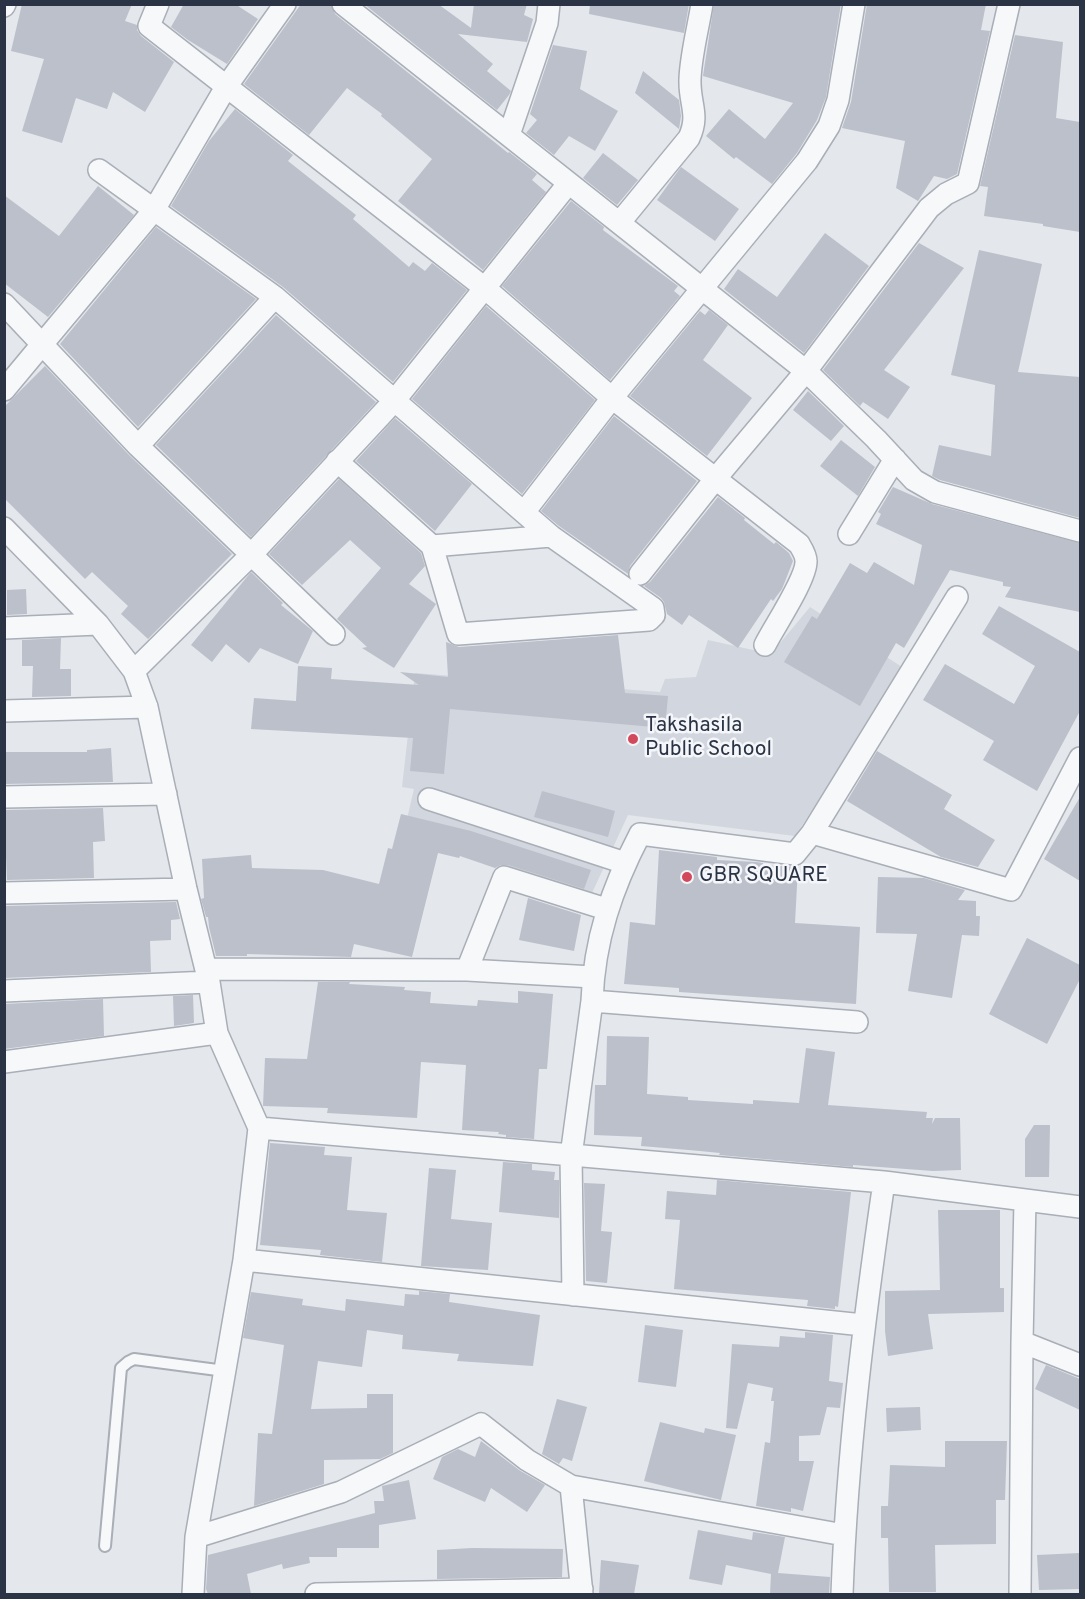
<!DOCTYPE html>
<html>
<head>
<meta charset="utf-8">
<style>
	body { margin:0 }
	#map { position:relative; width:1085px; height:1599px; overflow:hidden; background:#e4e7ec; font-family:Overpass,sans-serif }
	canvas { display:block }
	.frame { position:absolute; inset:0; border:6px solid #2b3445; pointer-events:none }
</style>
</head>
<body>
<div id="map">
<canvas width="1085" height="1599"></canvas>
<div class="frame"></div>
</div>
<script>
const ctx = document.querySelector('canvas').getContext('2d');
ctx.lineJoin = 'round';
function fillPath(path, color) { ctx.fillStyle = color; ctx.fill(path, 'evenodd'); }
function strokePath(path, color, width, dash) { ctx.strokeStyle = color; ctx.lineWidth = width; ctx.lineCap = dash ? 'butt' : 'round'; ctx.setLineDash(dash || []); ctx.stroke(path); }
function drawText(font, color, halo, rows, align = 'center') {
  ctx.font = font + ' Overpass,sans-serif'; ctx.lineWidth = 5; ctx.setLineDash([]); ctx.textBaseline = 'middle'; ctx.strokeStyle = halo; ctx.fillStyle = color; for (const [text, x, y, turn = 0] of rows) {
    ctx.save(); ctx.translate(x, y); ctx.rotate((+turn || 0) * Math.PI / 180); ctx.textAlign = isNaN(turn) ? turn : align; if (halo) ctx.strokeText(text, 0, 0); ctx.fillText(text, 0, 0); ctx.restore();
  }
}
fillPath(new Path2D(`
	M 810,607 L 905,669 L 795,836 L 628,815 L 592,893 L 470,854 L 402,840 L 414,789 L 402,787 L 415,673 L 660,692 L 665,679 L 696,677 L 708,640 L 771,654 Z`), '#d2d6de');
fillPath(new Path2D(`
	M 22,4 L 132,4 L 125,21 L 137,25 L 137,30 L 141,36 L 174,62 L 145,112 L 113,92 L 107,109 L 76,98 L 62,143 L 22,131 L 44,59 L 11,51 Z
	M 184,4 L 235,4 L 258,19 L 227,64 L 188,40 L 171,27 Z
	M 301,4 L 331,4 L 335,14 L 508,153 L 509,152 L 537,174 L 532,180 L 546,192 L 483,270 L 398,201 L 432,159 L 381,116 L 382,114 L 347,88 L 309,135 L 244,84 Z
	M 364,4 L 438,4 L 471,28 L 474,4 L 527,4 L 524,15 L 533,19 L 527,42 L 458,34 L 493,64 L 487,71 L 511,91 L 509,95 L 497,110 Z
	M 590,4 L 689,4 L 684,33 L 589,14 Z
	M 714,4 L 841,4 L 826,97 L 817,120 L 797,153 L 772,184 L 736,157 L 734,159 L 706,136 L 729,109 L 765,139 L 793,103 L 703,76 Z
	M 867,4 L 986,4 L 981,30 L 990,31 L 957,174 L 947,179 L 934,176 L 918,201 L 896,188 L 905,141 L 842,128 L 851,102 Z
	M 1015,35 L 1063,42 L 1056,118 L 1080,122 L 1080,232 L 1043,226 L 1043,224 L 984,216 L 988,187 L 980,186 Z
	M 553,45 L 587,51 L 580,89 L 618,111 L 595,151 L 569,136 L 554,155 L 526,133 L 537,120 L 530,114 Z
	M 643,71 L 679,100 L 681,116 L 679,129 L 635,93 Z
	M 235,109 L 293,155 L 288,161 L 356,215 L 353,219 L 409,267 L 413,262 L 425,271 L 432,263 L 467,290 L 393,382 L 283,287 L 171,206 L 209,141 Z
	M 603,153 L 638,180 L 617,205 L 583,178 Z
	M 681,167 L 739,209 L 715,241 L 657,200 Z
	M 98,186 L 134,215 L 48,317 L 4,283 L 4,195 L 59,236 Z
	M 571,201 L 604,227 L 603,230 L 678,286 L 674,291 L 680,296 L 610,380 L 502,286 Z
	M 156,227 L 256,299 L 138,427 L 60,344 Z
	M 825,233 L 869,266 L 804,353 L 724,289 L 738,269 L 777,297 Z
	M 919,243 L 964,268 L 884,370 L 910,387 L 888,419 L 863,402 L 860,406 L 823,370 Z
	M 979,250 L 1042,264 L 1018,372 L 1080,377 L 1080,518 L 940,480 L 932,476 L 939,445 L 991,456 L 995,385 L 951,375 Z
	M 486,306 L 595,400 L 522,494 L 412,399 Z
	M 709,310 L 728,325 L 703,360 L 752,398 L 707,456 L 630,396 L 700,311 L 705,315 Z
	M 276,315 L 376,402 L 251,537 L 156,445 Z
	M 45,366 L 129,455 L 232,554 L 148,639 L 121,614 L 128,606 L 92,572 L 85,579 L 4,498 L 4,407 Z
	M 808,391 L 844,426 L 831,441 L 793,410 Z
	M 614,416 L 697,481 L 630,566 L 628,574 L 559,526 L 541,511 Z
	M 395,418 L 472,484 L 435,531 L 356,461 Z
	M 841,440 L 875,467 L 858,496 L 820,466 Z
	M 339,479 L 421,553 L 425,566 L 409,584 L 436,604 L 394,668 L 362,648 L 367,647 L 337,619 L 381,568 L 350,540 L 302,585 L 269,554 Z
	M 893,487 L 932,504 L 1080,543 L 1080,612 L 1005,597 L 1011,587 L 1003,586 L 1003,582 L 950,570 L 904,648 L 896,643 L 860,706 L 784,662 L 812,616 L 817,619 L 850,563 L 867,573 L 874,562 L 914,585 L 922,545 L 876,524 L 881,514 L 878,512 Z
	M 718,497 L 745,518 L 744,520 L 774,544 L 776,542 L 789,553 L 793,561 L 782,589 L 773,601 L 771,599 L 738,648 L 689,615 L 682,625 L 667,614 L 664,602 L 661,598 L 644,586 L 650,582 Z
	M 251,572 L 283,603 L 281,605 L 313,631 L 298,664 L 260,648 L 249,663 L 226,644 L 212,662 L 191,645 Z
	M 26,589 L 27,614 L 7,615 L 7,590 Z
	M 999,606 L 1080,652 L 1080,711 L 1037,791 L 983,760 L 994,741 L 923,700 L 945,664 L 1014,704 L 1035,666 L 982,634 Z
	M 618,635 L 625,693 L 668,696 L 665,728 L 450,709 L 444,774 L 410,771 L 413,738 L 251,729 L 254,698 L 296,701 L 298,666 L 332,668 L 331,679 L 419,685 L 400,672 L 448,677 L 446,642 L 459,647 Z
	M 61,638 L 60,669 L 71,669 L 71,696 L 32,697 L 33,666 L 22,666 L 22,640 Z
	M 111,748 L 113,782 L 4,784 L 4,752 L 87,752 L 87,750 Z
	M 877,751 L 952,795 L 944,809 L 995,840 L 978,867 L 941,857 L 847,801 Z
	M 542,791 L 615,811 L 608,837 L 534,817 Z
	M 1080,797 L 1080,881 L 1044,859 Z
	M 103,808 L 105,841 L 93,842 L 94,878 L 7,880 L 4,810 Z
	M 401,814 L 471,831 L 591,870 L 584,889 L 508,865 L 501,865 L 495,868 L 460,856 L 459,858 L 438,853 L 412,957 L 354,944 L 351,957 L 247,954 L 247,956 L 216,956 L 209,927 L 208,917 L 206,917 L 201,899 L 204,898 L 202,859 L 251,855 L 252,868 L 323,870 L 379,884 L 388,848 L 392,849 Z
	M 659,850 L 717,857 L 717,860 L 756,862 L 763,863 L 763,865 L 798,867 L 795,923 L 860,927 L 856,1004 L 679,992 L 679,988 L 624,984 L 630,922 L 655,925 Z
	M 878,877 L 924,878 L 965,890 L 958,900 L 976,901 L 976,916 L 980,916 L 979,936 L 962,935 L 952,998 L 908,991 L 917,934 L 876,933 Z
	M 528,898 L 581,915 L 574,951 L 519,940 Z
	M 176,902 L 180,919 L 171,920 L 171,940 L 150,941 L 151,972 L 4,978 L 4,906 Z
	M 1027,938 L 1080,965 L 1080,979 L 1047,1044 L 989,1014 Z
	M 318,982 L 350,982 L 349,984 L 405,987 L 404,990 L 431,992 L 430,1003 L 477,1006 L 478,1000 L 518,1003 L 518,991 L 553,994 L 547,1069 L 539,1069 L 534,1139 L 506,1137 L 506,1135 L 498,1134 L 499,1132 L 462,1130 L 466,1065 L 421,1062 L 417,1118 L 327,1113 L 328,1108 L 263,1106 L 265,1058 L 307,1059 Z
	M 193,995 L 194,1023 L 174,1026 L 173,996 Z
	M 103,999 L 104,1036 L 4,1049 L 4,1004 Z
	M 607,1036 L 649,1037 L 647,1094 L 688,1097 L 688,1100 L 753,1104 L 753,1100 L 799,1103 L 806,1048 L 835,1052 L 828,1105 L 927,1112 L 926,1118 L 933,1118 L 932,1124 L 935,1118 L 960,1118 L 961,1170 L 933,1171 L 853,1165 L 853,1167 L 719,1155 L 720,1153 L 700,1151 L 641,1146 L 642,1137 L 594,1135 L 595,1085 L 606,1085 Z
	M 1034,1125 L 1050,1125 L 1049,1177 L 1025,1177 L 1025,1139 Z
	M 270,1143 L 325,1147 L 324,1155 L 352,1157 L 347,1210 L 387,1213 L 382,1262 L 320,1255 L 321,1250 L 260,1245 Z
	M 503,1162 L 532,1164 L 532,1170 L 555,1172 L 554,1180 L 559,1180 L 559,1218 L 499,1212 Z
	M 429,1168 L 456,1170 L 451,1219 L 492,1223 L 488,1270 L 421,1266 Z
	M 717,1180 L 851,1192 L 838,1307 L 835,1306 L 835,1309 L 807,1306 L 808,1300 L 674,1289 L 680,1220 L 665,1219 L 667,1191 L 716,1195 Z
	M 584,1183 L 605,1184 L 601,1231 L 612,1232 L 607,1283 L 586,1281 Z
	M 938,1210 L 1000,1210 L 1000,1288 L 1004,1288 L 1004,1312 L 928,1314 L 933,1349 L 888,1356 L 885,1331 L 885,1291 L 940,1290 Z
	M 419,1291 L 450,1294 L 449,1302 L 540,1315 L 533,1366 L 457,1361 L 459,1354 L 402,1349 L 403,1335 L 367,1330 L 362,1367 L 318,1361 L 311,1409 L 367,1408 L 367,1394 L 393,1394 L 393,1453 L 380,1459 L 324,1460 L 324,1484 L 254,1506 L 258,1433 L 272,1434 L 284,1345 L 243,1338 L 251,1292 L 303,1299 L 302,1305 L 345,1311 L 346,1299 L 404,1306 L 405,1294 L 419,1295 Z
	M 645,1325 L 683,1330 L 676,1387 L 638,1382 Z
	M 805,1332 L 833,1335 L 829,1381 L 843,1383 L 840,1408 L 827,1407 L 820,1435 L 799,1436 L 799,1461 L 814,1461 L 803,1511 L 791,1508 L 791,1512 L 756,1506 L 765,1442 L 770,1443 L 774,1401 L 771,1401 L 773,1388 L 748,1383 L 737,1429 L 726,1428 L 732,1344 L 779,1347 L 780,1336 L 805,1338 Z
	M 1046,1365 L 1080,1379 L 1080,1410 L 1035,1389 Z
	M 557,1399 L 587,1407 L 572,1461 L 563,1458 L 559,1464 L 542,1454 Z
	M 920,1407 L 921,1430 L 887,1432 L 886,1408 Z
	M 660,1422 L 704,1433 L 705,1428 L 736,1435 L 721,1500 L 644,1481 Z
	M 481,1441 L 519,1470 L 545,1485 L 527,1512 L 491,1488 L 485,1502 L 433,1479 L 442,1457 L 458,1449 L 475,1457 Z
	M 945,1441 L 1007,1441 L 1005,1500 L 996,1500 L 996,1544 L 935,1545 L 936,1592 L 889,1592 L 888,1538 L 881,1538 L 881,1506 L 888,1506 L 890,1465 L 945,1467 Z
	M 409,1480 L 416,1519 L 379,1525 L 379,1548 L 337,1548 L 337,1557 L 309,1557 L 310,1563 L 283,1569 L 282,1564 L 247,1574 L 251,1594 L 208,1594 L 206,1589 L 208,1555 L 375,1513 L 374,1501 L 384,1501 L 382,1486 Z
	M 698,1530 L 752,1540 L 753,1532 L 785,1537 L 778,1573 L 830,1577 L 829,1594 L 770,1594 L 771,1574 L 726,1565 L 722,1585 L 689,1579 Z
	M 472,1548 L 563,1549 L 562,1577 L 437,1579 L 437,1550 Z
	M 1080,1553 L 1080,1589 L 1039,1590 L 1037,1555 Z
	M 601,1560 L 639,1565 L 634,1594 L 599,1593 Z`), '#bbc0ca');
const lane = new Path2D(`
	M 105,1546 L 121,1368 L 128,1362 L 134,1359 L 225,1371`);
const street = new Path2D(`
	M 158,4 L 149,26 L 486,289 L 612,398 L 799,544 C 802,549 806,555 806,561 C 807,578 774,627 765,645
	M 343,4 L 806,371 L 876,439 L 914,480 L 935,492 L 1080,531
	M 4,6 L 5,4
	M 509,135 L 547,23 L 549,4
	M 99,170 L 275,297 L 551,536 L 653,608 L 654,615 L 649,620 L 458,634 L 432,546 L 337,461
	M 620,222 L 689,138 C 700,114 689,104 690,79 C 691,54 698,29 702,4
	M 4,304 L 138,446 L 334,634
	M 4,390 L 154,210 L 226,87 L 285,4
	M 138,446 L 275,297
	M 525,511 L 612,398 L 807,161 L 829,126 L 838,100 L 854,4
	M 4,528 L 98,624 L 134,671 L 147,707 L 186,889 L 209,982 L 217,1033 L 259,1128 L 244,1260 L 196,1537 L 193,1594
	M 849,534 L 895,459
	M 432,546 L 551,536
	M 640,574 L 716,478 L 806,371 L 929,208 L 946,194 L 968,183 L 1009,4
	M 4,628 L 98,624
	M 134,671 L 251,555 L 395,400 L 568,184
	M 4,711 L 147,707
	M 4,797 L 166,794
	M 429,799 L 625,863
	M 812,833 L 1011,890 L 1080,758
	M 4,893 L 186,889
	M 206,969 L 467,970 L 593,977
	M 467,970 L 504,877 L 606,909
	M 4,991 L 209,982
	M 592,1001 L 857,1022
	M 4,1062 L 217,1033
	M 259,1128 L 884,1182 L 1080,1207
	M 244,1260 L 863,1325
	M 573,1295 L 571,1156 L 592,1001 C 594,940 612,888 640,834 L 795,854 L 812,833 L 957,597
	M 1022,1342 L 1080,1365
	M 571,1486 L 582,1594
	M 196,1537 L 341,1492 L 481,1424 L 527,1460 L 571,1486 L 844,1535
	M 316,1594 L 582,1589
	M 842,1594 C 847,1456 864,1319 884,1182
	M 1020,1594 L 1022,1342 L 1025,1200`);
strokePath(lane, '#a9aeb7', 14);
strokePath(street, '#a9aeb7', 24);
strokePath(lane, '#f7f8fa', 10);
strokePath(street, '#f7f8fa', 21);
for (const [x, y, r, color] of [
	[633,739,6,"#d1495b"],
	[687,877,6,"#d1495b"]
]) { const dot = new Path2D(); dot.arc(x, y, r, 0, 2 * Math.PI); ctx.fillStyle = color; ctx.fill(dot); strokePath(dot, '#f4f6f9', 2); }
drawText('21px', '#2b3445', '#f4f6f9', [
	["Takshasila",645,727],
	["Public School",645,751],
	["GBR SQUARE",699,877]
], 'left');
</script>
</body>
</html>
